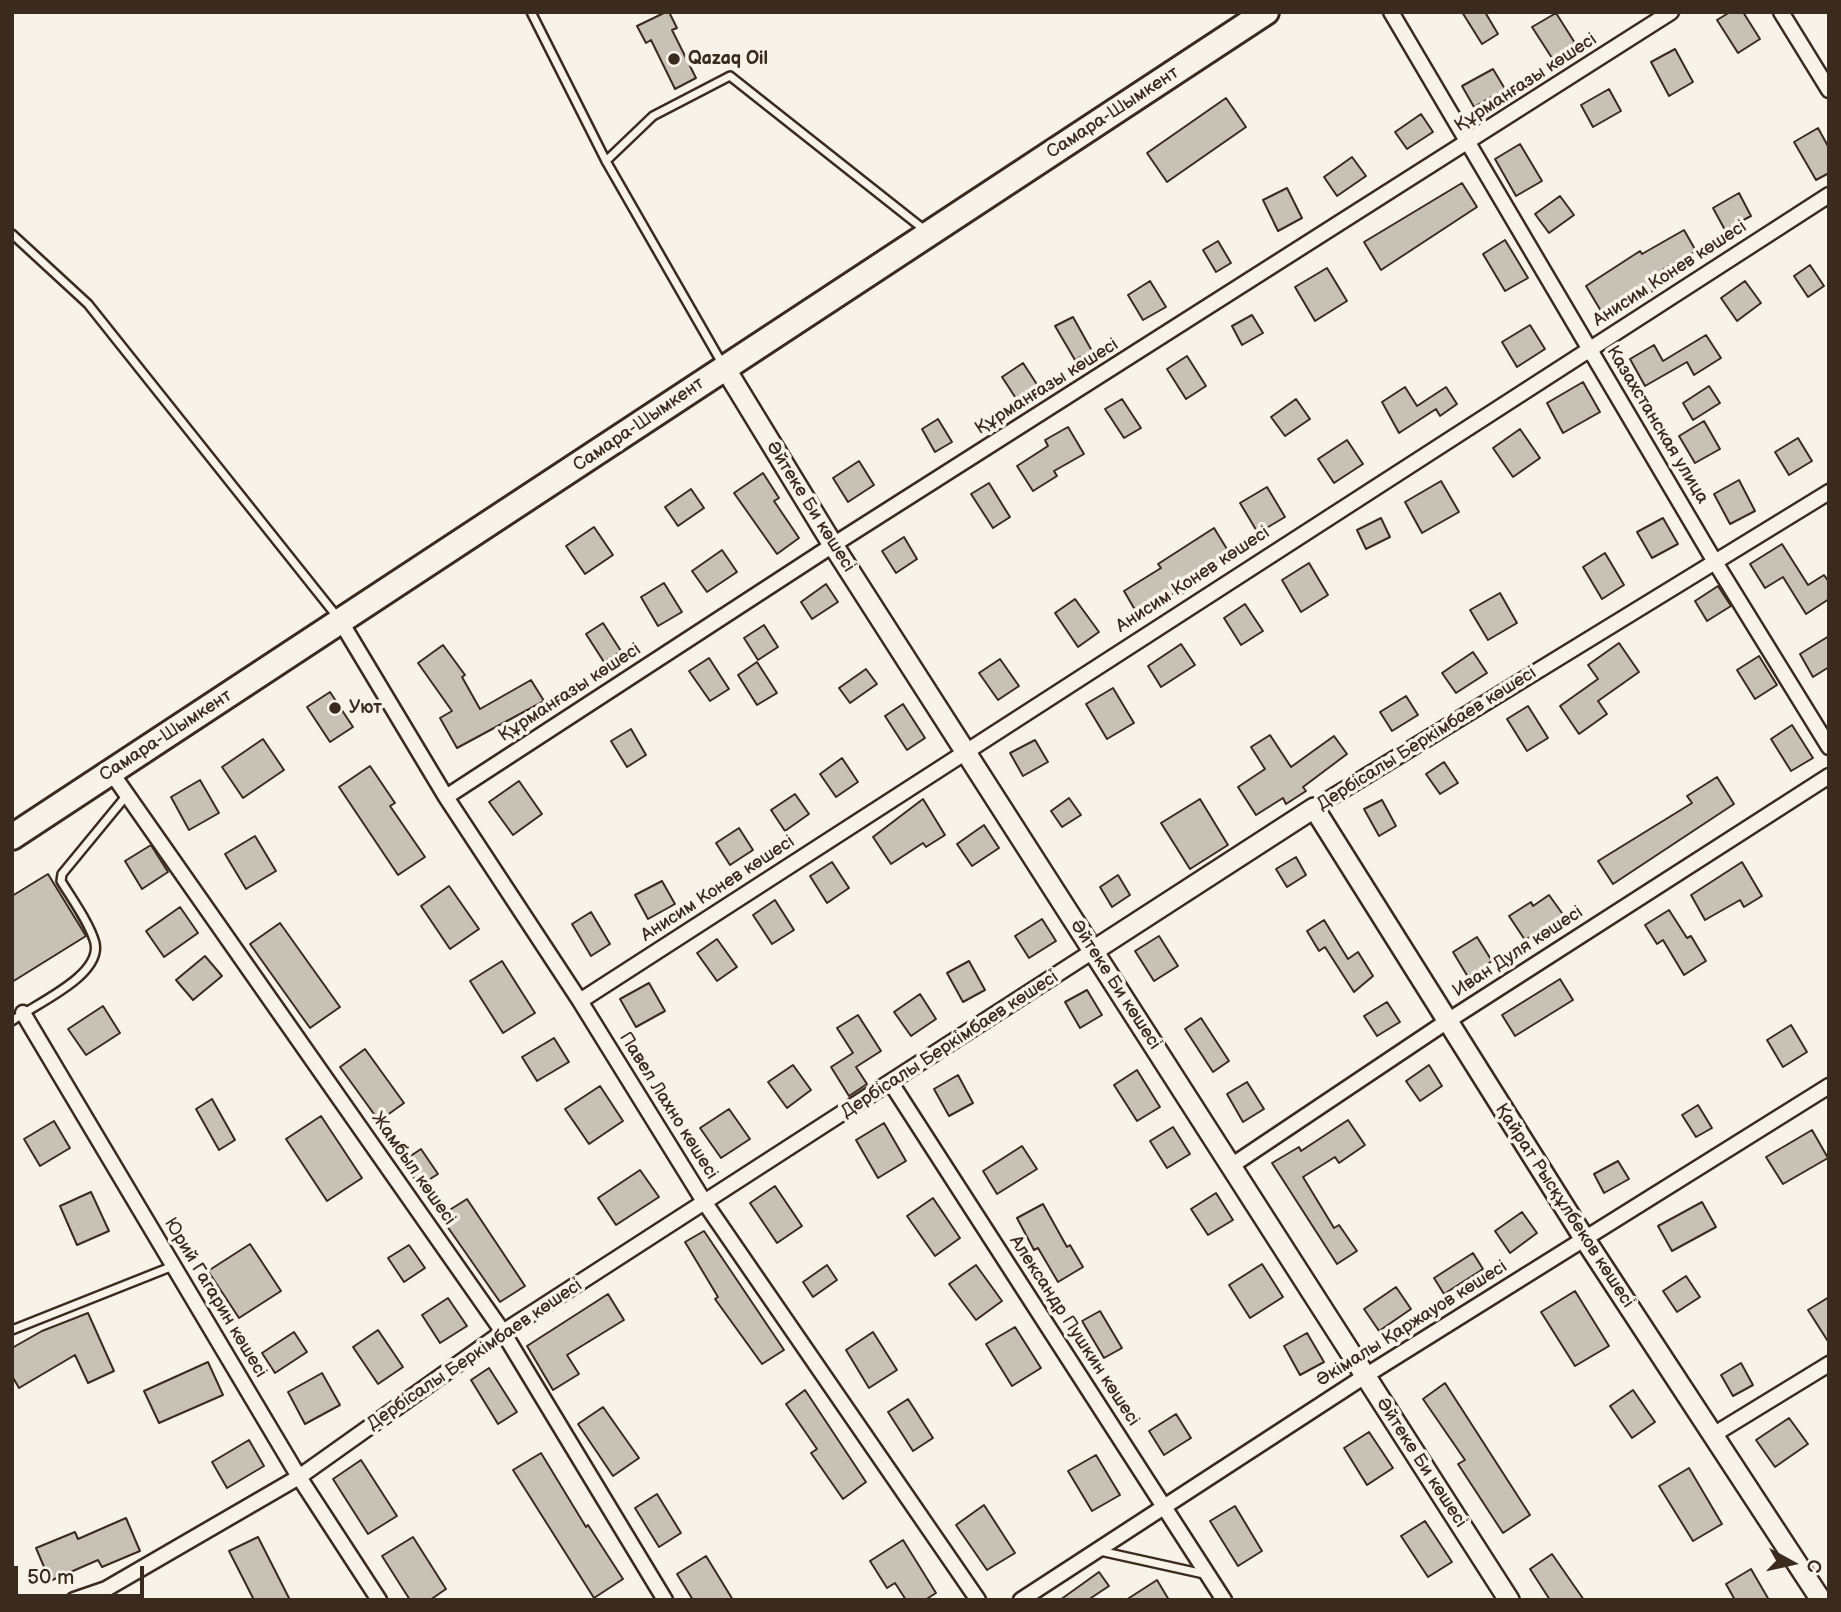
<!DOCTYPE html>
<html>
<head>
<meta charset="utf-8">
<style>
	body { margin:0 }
	#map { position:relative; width:1841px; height:1612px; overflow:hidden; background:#f7f3e8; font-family:"Balsamiq Sans",sans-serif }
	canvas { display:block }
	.frame { position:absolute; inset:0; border:14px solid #3b2a1e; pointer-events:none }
	.north { position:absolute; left:1757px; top:1528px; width:70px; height:70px; -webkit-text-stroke:5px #f7f3e8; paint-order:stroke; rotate:98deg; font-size:19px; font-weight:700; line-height:28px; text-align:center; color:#3b2a1e }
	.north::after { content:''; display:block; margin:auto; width:24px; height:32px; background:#3b2a1e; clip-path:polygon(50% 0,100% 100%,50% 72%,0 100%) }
	.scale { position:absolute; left:14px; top:1566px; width:130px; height:32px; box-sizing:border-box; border:4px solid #3b2a1e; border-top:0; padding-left:9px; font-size:21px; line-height:24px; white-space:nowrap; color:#3b2a1e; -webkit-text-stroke:5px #f7f3e8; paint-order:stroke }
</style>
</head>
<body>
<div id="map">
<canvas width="1841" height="1612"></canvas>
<div class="frame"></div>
<div class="north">С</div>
<div class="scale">50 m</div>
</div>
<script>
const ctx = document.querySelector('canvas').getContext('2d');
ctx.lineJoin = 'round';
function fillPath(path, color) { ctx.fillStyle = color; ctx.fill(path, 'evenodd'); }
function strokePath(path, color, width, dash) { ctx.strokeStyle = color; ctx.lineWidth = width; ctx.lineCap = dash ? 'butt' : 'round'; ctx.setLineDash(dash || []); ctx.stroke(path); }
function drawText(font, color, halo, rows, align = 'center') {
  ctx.font = font + ' "Balsamiq Sans",sans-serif'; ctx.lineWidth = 7; ctx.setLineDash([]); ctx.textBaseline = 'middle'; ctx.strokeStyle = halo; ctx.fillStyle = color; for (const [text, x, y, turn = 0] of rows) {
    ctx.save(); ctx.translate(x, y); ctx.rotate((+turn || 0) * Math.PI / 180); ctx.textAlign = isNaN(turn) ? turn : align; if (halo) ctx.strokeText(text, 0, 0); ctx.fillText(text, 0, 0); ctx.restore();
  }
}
const building = new Path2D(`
	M 666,12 L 669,12 L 677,28 L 672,30 L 696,78 L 675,89 L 651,40 L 646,43 L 637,26 Z
	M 1462,12 L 1485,12 L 1498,34 L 1482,44 Z
	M 1730,12 L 1743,12 L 1760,39 L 1738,53 L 1717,20 Z
	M 1556,13 L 1575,43 L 1552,58 L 1532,27 Z
	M 1675,49 L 1693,82 L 1669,96 L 1651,62 Z
	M 1493,69 L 1505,89 L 1474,107 L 1462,86 Z
	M 1609,89 L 1621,111 L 1593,127 L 1581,105 Z
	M 1226,98 L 1246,127 L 1167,182 L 1147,153 Z
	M 1421,114 L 1433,132 L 1407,149 L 1395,132 Z
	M 1818,128 L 1829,148 L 1829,173 L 1816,180 L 1794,142 Z
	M 1520,144 L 1542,181 L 1516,196 L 1495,159 Z
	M 1352,157 L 1366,176 L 1337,196 L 1324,177 Z
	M 1462,183 L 1477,207 L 1381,270 L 1364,242 Z
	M 1287,188 L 1302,218 L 1278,231 L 1263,200 Z
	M 1739,193 L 1751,216 L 1725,230 L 1713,208 Z
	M 1560,196 L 1574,215 L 1549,233 L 1535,214 Z
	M 1684,230 L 1696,251 L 1655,274 L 1662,285 L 1640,299 L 1634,290 L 1601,311 L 1586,286 L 1640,251 L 1642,254 Z
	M 1505,240 L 1528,278 L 1505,291 L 1483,254 Z
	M 1218,241 L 1231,263 L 1216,272 L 1203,250 Z
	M 1810,265 L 1824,286 L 1808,297 L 1794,276 Z
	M 1327,268 L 1347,301 L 1315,321 L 1295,287 Z
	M 1150,281 L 1166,307 L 1143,320 L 1128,295 Z
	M 1745,281 L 1761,303 L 1737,321 L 1721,298 Z
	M 1252,315 L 1263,333 L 1242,345 L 1232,326 Z
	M 1073,317 L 1092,351 L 1075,360 L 1055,326 Z
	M 1530,325 L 1545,349 L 1517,367 L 1502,342 Z
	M 1706,335 L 1721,358 L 1694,375 L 1687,362 L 1645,386 L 1630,359 L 1654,345 L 1663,361 Z
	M 1187,356 L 1206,386 L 1186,399 L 1167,369 Z
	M 1023,363 L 1040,389 L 1019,403 L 1002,377 Z
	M 1583,382 L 1600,412 L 1563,433 L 1547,403 Z
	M 1709,386 L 1720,403 L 1693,420 L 1683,403 Z
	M 1405,387 L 1417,406 L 1446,387 L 1457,404 L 1440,416 L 1436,409 L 1399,433 L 1382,402 Z
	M 1122,399 L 1141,428 L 1124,438 L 1105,409 Z
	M 1296,399 L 1310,419 L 1285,436 L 1271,417 Z
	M 938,419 L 952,442 L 935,452 L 922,429 Z
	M 1704,421 L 1720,449 L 1695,463 L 1679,436 Z
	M 1068,427 L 1084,454 L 1054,471 L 1057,476 L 1033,491 L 1017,466 L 1048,446 L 1045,440 Z
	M 1520,429 L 1540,458 L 1513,477 L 1493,448 Z
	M 1798,438 L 1812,461 L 1789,475 L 1775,452 Z
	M 1347,440 L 1363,464 L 1334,483 L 1318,459 Z
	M 859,461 L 874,485 L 848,502 L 833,478 Z
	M 763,473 L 779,498 L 774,501 L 799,538 L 777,554 L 734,493 Z
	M 1739,480 L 1755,511 L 1730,524 L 1714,494 Z
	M 1441,481 L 1459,512 L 1422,533 L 1405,502 Z
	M 989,483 L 1010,517 L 993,528 L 971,494 Z
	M 1267,487 L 1285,517 L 1258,533 L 1240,503 Z
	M 691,489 L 704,508 L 678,526 L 665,507 Z
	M 1381,518 L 1390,537 L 1366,549 L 1357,530 Z
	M 1663,518 L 1678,544 L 1652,558 L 1637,532 Z
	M 594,527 L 613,555 L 585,574 L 566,546 Z
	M 1214,528 L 1230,554 L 1192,579 L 1196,585 L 1179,596 L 1176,592 L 1138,615 L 1124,591 L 1161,568 L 1158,564 Z
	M 904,537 L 917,559 L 896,573 L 882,551 Z
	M 1782,544 L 1808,585 L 1824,575 L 1829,582 L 1829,599 L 1806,614 L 1783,577 L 1765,588 L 1750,564 Z
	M 722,550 L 737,572 L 707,592 L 692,571 Z
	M 1605,553 L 1624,585 L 1602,599 L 1583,567 Z
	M 1309,563 L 1328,595 L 1301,612 L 1282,580 Z
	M 664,583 L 682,612 L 658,626 L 641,597 Z
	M 826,584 L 838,602 L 812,619 L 801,602 Z
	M 1718,586 L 1731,606 L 1707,621 L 1695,601 Z
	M 1500,593 L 1517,623 L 1488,640 L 1470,610 Z
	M 1075,599 L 1099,632 L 1078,647 L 1055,613 Z
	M 1245,604 L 1263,631 L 1241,645 L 1224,618 Z
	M 603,623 L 621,651 L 604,662 L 586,634 Z
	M 764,625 L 778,647 L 758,660 L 744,638 Z
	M 1829,636 L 1829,667 L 1813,677 L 1800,654 Z
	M 1619,643 L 1639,672 L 1598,701 L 1607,714 L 1579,734 L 1560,706 L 1598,679 L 1588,665 Z
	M 1181,644 L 1195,665 L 1161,687 L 1148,666 Z
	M 443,645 L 465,675 L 462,677 L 480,709 L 531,680 L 544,701 L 457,748 L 440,718 L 452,711 L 418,663 Z
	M 1473,652 L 1487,673 L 1456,693 L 1442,673 Z
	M 1759,656 L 1777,685 L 1755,699 L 1737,670 Z
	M 709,658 L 729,689 L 710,701 L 689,671 Z
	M 1000,659 L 1019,686 L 998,700 L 979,673 Z
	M 757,662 L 777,693 L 757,705 L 738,675 Z
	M 866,669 L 877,684 L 850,703 L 839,688 Z
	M 1113,688 L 1134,723 L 1107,739 L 1086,704 Z
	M 330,692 L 353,727 L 330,742 L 307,707 Z
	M 1406,696 L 1418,715 L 1392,731 L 1380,712 Z
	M 903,704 L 925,738 L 907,750 L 885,716 Z
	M 1528,706 L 1548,738 L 1527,751 L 1507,719 Z
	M 1792,725 L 1813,758 L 1791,771 L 1771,739 Z
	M 631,729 L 646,755 L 627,767 L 611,741 Z
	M 1270,735 L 1291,767 L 1334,736 L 1347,754 L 1303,787 L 1306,791 L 1286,804 L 1283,798 L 1256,815 L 1238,787 L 1265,769 L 1251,747 Z
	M 263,739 L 284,770 L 243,798 L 222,767 Z
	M 1035,740 L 1048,762 L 1023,776 L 1010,753 Z
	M 842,758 L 858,782 L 836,797 L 820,774 Z
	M 1444,762 L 1458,783 L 1440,794 L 1426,774 Z
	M 370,766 L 395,803 L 390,806 L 425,857 L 398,875 L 339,787 Z
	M 1717,777 L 1734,804 L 1613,884 L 1598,861 L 1692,803 L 1687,796 Z
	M 200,780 L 219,813 L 189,830 L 171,797 Z
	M 519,781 L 542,814 L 513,835 L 489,802 Z
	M 795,794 L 809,814 L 785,831 L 771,810 Z
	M 1069,798 L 1081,815 L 1062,827 L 1051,811 Z
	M 923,799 L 945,835 L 926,847 L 923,843 L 891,864 L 873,837 Z
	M 1200,799 L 1228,845 L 1190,869 L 1161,823 Z
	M 1382,800 L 1396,826 L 1379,836 L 1364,809 Z
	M 984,825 L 999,848 L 972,866 L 957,844 Z
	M 739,828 L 753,850 L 730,865 L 716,843 Z
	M 255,836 L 276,871 L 246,889 L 225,854 Z
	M 151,845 L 168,872 L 142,889 L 125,861 Z
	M 1296,857 L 1306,875 L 1287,887 L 1276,869 Z
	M 832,862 L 849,888 L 827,903 L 810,876 Z
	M 1742,862 L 1762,896 L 1744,907 L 1740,900 L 1705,920 L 1691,895 Z
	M 48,874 L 86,936 L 12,982 L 12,896 Z
	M 1118,875 L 1130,895 L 1112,907 L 1100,887 Z
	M 662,881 L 675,904 L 648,919 L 635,895 Z
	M 449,886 L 479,929 L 450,949 L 421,906 Z
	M 1549,895 L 1567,920 L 1556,928 L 1552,923 L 1525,940 L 1509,916 L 1531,902 L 1533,906 Z
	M 775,900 L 794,930 L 772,944 L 753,915 Z
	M 180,907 L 198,933 L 164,957 L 146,931 Z
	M 1669,910 L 1687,938 L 1691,936 L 1706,961 L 1684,975 L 1663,940 L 1657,944 L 1645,925 Z
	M 591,912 L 610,944 L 591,956 L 572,924 Z
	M 1042,919 L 1056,941 L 1029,958 L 1015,936 Z
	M 1324,920 L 1348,959 L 1358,952 L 1373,976 L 1354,992 L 1325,947 L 1319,951 L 1307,931 Z
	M 280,923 L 340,1007 L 310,1028 L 250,944 Z
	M 1159,936 L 1178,966 L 1154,981 L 1135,951 Z
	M 1477,937 L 1492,961 L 1468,977 L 1453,952 Z
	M 717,939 L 737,967 L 717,981 L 697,953 Z
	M 205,956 L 222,976 L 193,1000 L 176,980 Z
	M 502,961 L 535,1013 L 503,1033 L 470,981 Z
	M 969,961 L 985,990 L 963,1002 L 947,973 Z
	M 1560,979 L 1573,1000 L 1515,1036 L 1502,1015 Z
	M 649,983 L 665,1011 L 636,1027 L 620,999 Z
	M 1087,990 L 1102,1015 L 1080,1028 L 1065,1002 Z
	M 920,994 L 936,1019 L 911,1036 L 894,1012 Z
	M 1387,1002 L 1400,1022 L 1377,1036 L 1364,1016 Z
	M 103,1006 L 120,1033 L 86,1055 L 68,1029 Z
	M 858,1015 L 881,1051 L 856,1067 L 867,1084 L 849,1096 L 831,1067 L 853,1053 L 837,1028 Z
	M 1201,1018 L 1229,1061 L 1213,1072 L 1185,1029 Z
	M 1791,1025 L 1807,1052 L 1783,1067 L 1767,1040 Z
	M 554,1038 L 569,1062 L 537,1081 L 522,1057 Z
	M 365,1049 L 404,1103 L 379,1121 L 340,1067 Z
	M 793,1065 L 811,1090 L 787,1108 L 768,1082 Z
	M 1429,1065 L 1442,1086 L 1420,1101 L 1406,1081 Z
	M 1137,1070 L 1160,1107 L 1137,1121 L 1114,1085 Z
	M 958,1075 L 973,1103 L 949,1116 L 934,1089 Z
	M 1247,1082 L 1264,1109 L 1243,1122 L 1227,1094 Z
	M 600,1086 L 623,1121 L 589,1144 L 565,1109 Z
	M 212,1099 L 235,1140 L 219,1150 L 196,1109 Z
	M 1698,1105 L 1712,1128 L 1696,1137 L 1682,1115 Z
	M 729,1109 L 750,1139 L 721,1158 L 700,1128 Z
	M 321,1116 L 362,1178 L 327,1201 L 286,1139 Z
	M 1348,1120 L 1365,1145 L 1339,1163 L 1335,1157 L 1303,1177 L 1334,1228 L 1339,1225 L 1357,1251 L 1337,1264 L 1272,1163 L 1299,1147 L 1301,1151 Z
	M 54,1121 L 70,1148 L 40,1166 L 24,1139 Z
	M 884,1123 L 906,1161 L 878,1178 L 856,1140 Z
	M 1173,1127 L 1190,1154 L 1167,1168 L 1150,1141 Z
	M 1812,1130 L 1828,1158 L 1783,1184 L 1766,1157 Z
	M 1022,1146 L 1037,1169 L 997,1194 L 983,1171 Z
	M 421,1149 L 438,1174 L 419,1186 L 403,1161 Z
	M 1618,1161 L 1629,1179 L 1604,1193 L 1594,1174 Z
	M 640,1170 L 659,1197 L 616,1225 L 598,1198 Z
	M 775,1186 L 802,1226 L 777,1243 L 750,1203 Z
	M 91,1192 L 109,1231 L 77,1245 L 60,1206 Z
	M 1216,1193 L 1233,1220 L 1208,1235 L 1191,1209 Z
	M 933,1198 L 960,1238 L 935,1256 L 907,1216 Z
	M 467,1199 L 525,1286 L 500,1302 L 440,1216 Z
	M 1702,1202 L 1716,1227 L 1672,1251 L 1658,1226 Z
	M 1043,1204 L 1067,1247 L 1070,1245 L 1083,1267 L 1058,1282 L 1038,1248 L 1034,1250 L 1017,1218 Z
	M 1522,1212 L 1537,1233 L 1510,1253 L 1495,1231 Z
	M 704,1231 L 784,1350 L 762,1364 L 715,1299 L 718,1297 L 685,1242 Z
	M 250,1244 L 281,1291 L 239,1318 L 208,1271 Z
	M 409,1245 L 425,1268 L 404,1282 L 388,1258 Z
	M 1473,1253 L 1483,1269 L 1444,1294 L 1434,1278 Z
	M 1262,1264 L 1283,1297 L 1250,1318 L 1229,1285 Z
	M 827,1265 L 837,1280 L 813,1297 L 803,1282 Z
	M 976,1265 L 1002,1301 L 976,1320 L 949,1284 Z
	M 1686,1276 L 1700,1297 L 1677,1312 L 1663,1291 Z
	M 1396,1287 L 1411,1309 L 1379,1331 L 1364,1309 Z
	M 1575,1291 L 1609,1346 L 1575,1366 L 1541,1312 Z
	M 608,1294 L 624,1320 L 567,1355 L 579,1374 L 553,1390 L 527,1346 Z
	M 1829,1297 L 1829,1343 L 1808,1310 Z
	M 448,1298 L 467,1326 L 440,1343 L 422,1315 Z
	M 1100,1311 L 1122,1348 L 1104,1358 L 1082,1321 Z
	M 88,1313 L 114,1371 L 88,1383 L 75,1355 L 19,1388 L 12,1376 L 12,1348 L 42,1331 Z
	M 1015,1327 L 1041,1368 L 1012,1386 L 986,1344 Z
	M 378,1330 L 403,1367 L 378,1384 L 353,1347 Z
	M 294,1332 L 307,1352 L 275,1373 L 262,1353 Z
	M 873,1332 L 897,1370 L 869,1388 L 846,1350 Z
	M 1307,1333 L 1324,1362 L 1300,1375 L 1284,1346 Z
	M 208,1362 L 223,1395 L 159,1423 L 144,1391 Z
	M 1741,1363 L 1753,1385 L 1733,1396 L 1721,1375 Z
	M 489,1368 L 517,1412 L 498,1424 L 471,1380 Z
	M 322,1373 L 340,1405 L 305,1424 L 288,1392 Z
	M 1445,1383 L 1530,1515 L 1503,1533 L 1458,1464 L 1465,1460 L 1423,1399 Z
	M 805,1390 L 866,1482 L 843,1499 L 811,1453 L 817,1449 L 786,1404 Z
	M 1633,1390 L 1655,1422 L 1632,1438 L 1610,1406 Z
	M 908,1399 L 933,1438 L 913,1451 L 888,1412 Z
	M 603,1407 L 639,1458 L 613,1476 L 578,1424 Z
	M 1176,1414 L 1191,1438 L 1164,1455 L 1149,1431 Z
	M 1789,1418 L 1808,1444 L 1775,1467 L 1756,1440 Z
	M 1369,1432 L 1393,1468 L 1367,1485 L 1344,1448 Z
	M 249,1440 L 264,1466 L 227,1488 L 212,1462 Z
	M 541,1453 L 586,1527 L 588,1525 L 623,1579 L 594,1598 L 513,1470 Z
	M 1096,1455 L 1120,1495 L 1092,1511 L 1068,1471 Z
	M 361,1460 L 397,1516 L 368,1534 L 333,1479 Z
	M 1689,1468 L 1722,1524 L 1693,1541 L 1659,1486 Z
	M 657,1494 L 681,1533 L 659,1547 L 635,1508 Z
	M 984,1505 L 1015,1553 L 987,1570 L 956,1525 Z
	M 1235,1506 L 1262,1551 L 1238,1566 L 1210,1521 Z
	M 126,1518 L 140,1551 L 102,1567 L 98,1560 L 50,1581 L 36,1548 L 75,1532 L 78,1539 Z
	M 1425,1521 L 1452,1562 L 1428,1577 L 1401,1536 Z
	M 258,1537 L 290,1600 L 254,1600 L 229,1551 Z
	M 413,1537 L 446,1589 L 430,1600 L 410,1600 L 382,1556 Z
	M 903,1540 L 936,1593 L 925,1600 L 906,1600 L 895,1583 L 887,1588 L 870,1561 Z
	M 1552,1554 L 1584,1600 L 1550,1600 L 1530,1569 Z
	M 706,1556 L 733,1600 L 693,1600 L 677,1574 Z
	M 1751,1569 L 1769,1600 L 1735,1600 L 1726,1584 Z
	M 1099,1572 L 1109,1586 L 1088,1600 L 1060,1600 Z
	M 1157,1580 L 1169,1600 L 1126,1600 Z`);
fillPath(building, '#c8c1b6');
strokePath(building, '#3b2a1e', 2);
const lane = new Path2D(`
	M 531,12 L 606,161 L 723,365
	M 606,161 L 653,116 L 730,76 L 926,231
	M 12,234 L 88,304 L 339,619
	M 12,1021 C 35,1004 102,976 95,943 C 90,924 72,899 61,881 L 62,874 L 127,795
	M 12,1330 L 173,1266
	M 1100,1551 L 1204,1574`);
const street = new Path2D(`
	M 1391,12 L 1715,562 L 1829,747
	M 1781,12 L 1829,90
	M 341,622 L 446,797 L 580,1001 L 705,1203 L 978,1600
	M 111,772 L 503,1332 L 665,1600
	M 446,797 L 833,545 L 1671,12
	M 1314,808 L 1829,492
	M 580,1001 L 1829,195
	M 23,1013 L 299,1477 L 379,1600
	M 891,1083 L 1224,1600
	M 1231,1166 L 1446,1022 L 1829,776
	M 1713,1435 L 1829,1364
	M 74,1600 L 106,1589 L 299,1477 L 503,1332 L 1093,951
	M 1021,1600 L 1365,1376 L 1829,1086`);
const secondary = new Path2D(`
	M 725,368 L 833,545 L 1509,1600
	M 1093,951 L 1314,808 L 1584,1238 L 1821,1600`);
const highway = new Path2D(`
	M 12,837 L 1266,12`);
strokePath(lane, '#3b2a1e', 12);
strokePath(street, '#3b2a1e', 19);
strokePath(secondary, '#3b2a1e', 24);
strokePath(highway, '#3b2a1e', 30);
strokePath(lane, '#f7f3e8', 7);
strokePath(street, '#f7f3e8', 14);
strokePath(secondary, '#f7f3e8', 19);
strokePath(highway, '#f7f3e8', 24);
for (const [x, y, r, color] of [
	[674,59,7,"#3b2a1e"],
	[335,708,7,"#3b2a1e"]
]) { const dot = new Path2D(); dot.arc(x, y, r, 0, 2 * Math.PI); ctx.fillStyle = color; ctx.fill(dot); strokePath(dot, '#f7f3e8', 2.5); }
drawText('bold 18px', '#3b2a1e', '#f7f3e8', [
	["Qazaq Oil",688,59],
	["Уют",349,708]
], 'left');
drawText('18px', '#3b2a1e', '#f7f3e8', [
	["Құрманғазы көшесі",1526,83,-33],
	["Самара-Шымкент",1113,113,-33],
	["Анисим Конев көшесі",1670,274,-33],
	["Құрманғазы көшесі",1047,387,-32],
	["Самара-Шымкент",639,425,-34],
	["Казахстанская улица",1657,425,59],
	["Әйтеке Би көшесі",810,507,58],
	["Анисим Конев көшесі",1193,580,-33],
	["Құрманғазы көшесі",570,693,-33],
	["Самара-Шымкент",166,736,-33],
	["Дербісалы Беркімбаев көшесі",1427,739,-32],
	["Анисим Конев көшесі",718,889,-33],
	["Иван Дуля көшесі",1518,952,-33],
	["Әйтеке Би көшесі",1115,985,57],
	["Дербісалы Беркімбаев көшесі",950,1045,-33],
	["Павел Лахно көшесі",668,1106,58],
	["Жамбыл көшесі",413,1169,55],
	["Қайрат Рысқұлбеков көшесі",1564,1206,57],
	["Юрий Гагарин көшесі",215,1298,59],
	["Әкімалы Қаржауов көшесі",1412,1324,-32],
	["Александр Пушкин көшесі",1074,1331,57],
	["Дербісалы Беркімбаев көшесі",475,1355,-34],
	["Әйтеке Би көшесі",1421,1463,57]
]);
</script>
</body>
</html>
